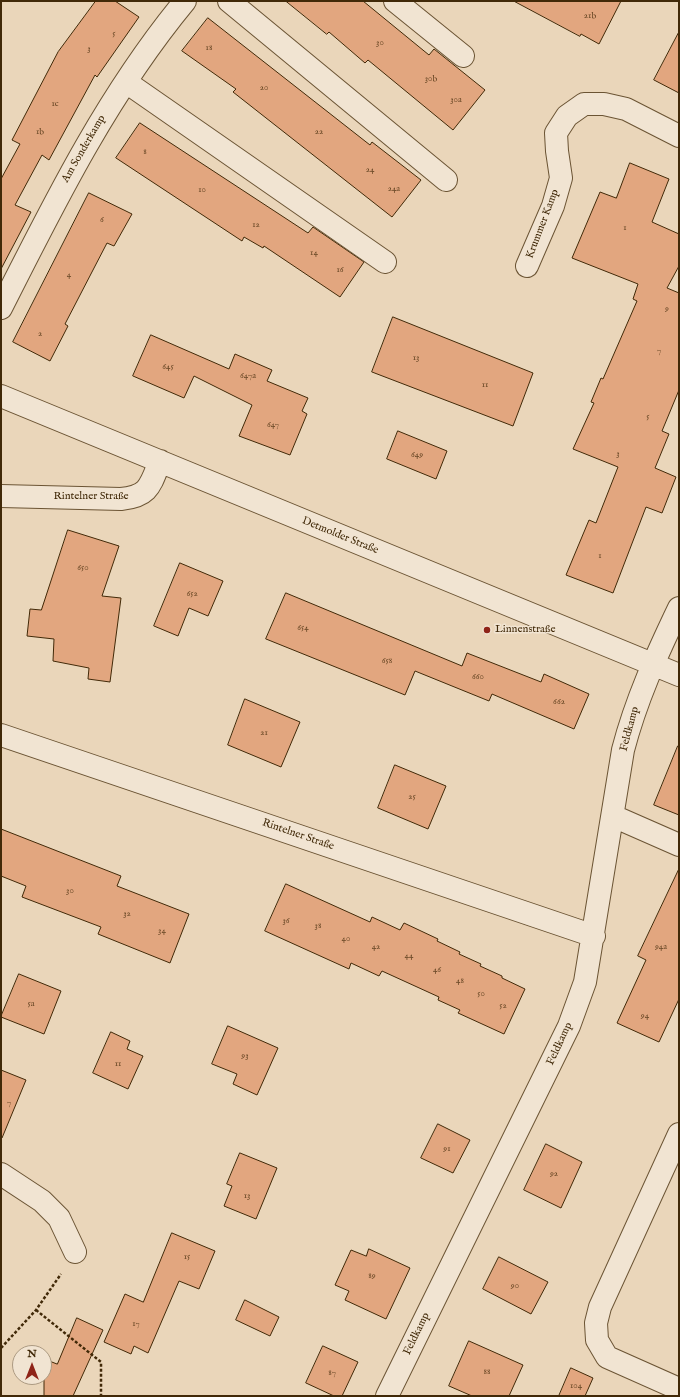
<!DOCTYPE html>
<html>
<head>
<meta charset="utf-8">
<style>
	body { margin:0 }
	#map { position:relative; width:680px; height:1397px; overflow:hidden; background:#ead6ba; font-family:"IM FELL English",serif }
	canvas { display:block }
	.frame { position:absolute; inset:0; border:2px solid #412908; pointer-events:none }
	.north { position:absolute; left:12px; top:1345px; width:40px; height:40px; box-sizing:border-box; background:#f1e4d2; border:1px solid #ab9981; border-radius:50%; rotate:0deg; font-size:11px; font-weight:700; line-height:16px; text-align:center; color:#412908 }
	.north::after { content:''; display:block; margin:auto; width:14px; height:18px; background:#8f2418; clip-path:polygon(50% 0,100% 100%,50% 72%,0 100%) }
</style>
</head>
<body>
<div id="map">
<canvas width="680" height="1397"></canvas>
<div class="frame"></div>
<div class="north">N</div>
</div>
<script>
const ctx = document.querySelector('canvas').getContext('2d');
ctx.lineJoin = 'round';
function fillPath(path, color) { ctx.fillStyle = color; ctx.fill(path, 'evenodd'); }
function strokePath(path, color, width, dash) { ctx.strokeStyle = color; ctx.lineWidth = width; ctx.lineCap = dash ? 'butt' : 'round'; ctx.setLineDash(dash || []); ctx.stroke(path); }
function drawText(font, color, halo, rows, align = 'center') {
  ctx.font = font + ' "IM FELL English",serif'; ctx.lineWidth = 3; ctx.setLineDash([]); ctx.textBaseline = 'middle'; ctx.strokeStyle = halo; ctx.fillStyle = color; for (const [text, x, y, turn = 0] of rows) {
    ctx.save(); ctx.translate(x, y); ctx.rotate((+turn || 0) * Math.PI / 180); ctx.textAlign = isNaN(turn) ? turn : align; if (halo) ctx.strokeText(text, 0, 0); ctx.fillText(text, 0, 0); ctx.restore();
  }
}
const building = new Path2D(`
	M 96,1 L 115,1 L 139,17 L 97,77 L 95,75 L 49,160 L 42,155 L 15,205 L 31,212 L 1,269 L 1,179 L 20,144 L 12,140 L 58,52 Z
	M 286,1 L 363,1 L 429,55 L 434,49 L 485,90 L 453,130 L 368,60 L 365,63 L 329,32 L 327,34 Z
	M 514,1 L 621,1 L 599,44 L 581,34 L 580,36 Z
	M 208,18 L 370,145 L 372,142 L 421,180 L 392,217 L 233,92 L 236,89 L 182,51 Z
	M 679,32 L 679,93 L 654,80 Z
	M 140,123 L 308,233 L 313,227 L 364,262 L 340,297 L 264,246 L 263,248 L 244,237 L 242,241 L 116,158 Z
	M 630,163 L 669,179 L 652,222 L 679,234 L 679,266 L 667,288 L 679,293 L 679,390 L 662,431 L 669,434 L 655,468 L 676,477 L 662,513 L 646,507 L 613,593 L 566,575 L 589,520 L 596,523 L 618,467 L 573,449 L 594,403 L 591,402 L 601,378 L 603,379 L 637,301 L 633,299 L 638,284 L 572,258 L 600,192 L 616,198 Z
	M 89,193 L 132,214 L 114,246 L 107,243 L 65,324 L 68,326 L 50,361 L 13,342 Z
	M 393,317 L 533,373 L 513,426 L 372,372 Z
	M 151,335 L 229,369 L 235,354 L 272,370 L 267,381 L 308,398 L 302,411 L 307,414 L 290,455 L 239,436 L 252,405 L 194,376 L 184,398 L 133,376 Z
	M 398,431 L 447,451 L 436,479 L 387,459 Z
	M 68,530 L 119,546 L 102,596 L 121,598 L 110,682 L 88,679 L 89,668 L 53,661 L 54,639 L 27,636 L 30,609 L 41,610 Z
	M 180,563 L 223,581 L 208,616 L 189,608 L 178,636 L 154,626 Z
	M 286,593 L 462,666 L 467,653 L 541,682 L 544,674 L 589,694 L 574,729 L 492,694 L 489,701 L 415,671 L 405,695 L 266,639 Z
	M 245,699 L 300,722 L 281,767 L 228,745 Z
	M 678,746 L 679,746 L 679,815 L 654,805 Z
	M 395,765 L 446,786 L 428,829 L 378,808 Z
	M 1,829 L 121,876 L 117,886 L 189,914 L 170,963 L 98,934 L 101,927 L 22,897 L 26,886 L 1,876 Z
	M 679,869 L 679,999 L 659,1042 L 617,1023 L 646,960 L 638,956 Z
	M 286,884 L 370,922 L 372,917 L 400,930 L 404,923 L 438,939 L 437,941 L 460,952 L 459,954 L 481,964 L 480,966 L 502,976 L 502,978 L 525,989 L 504,1034 L 458,1013 L 460,1010 L 438,1000 L 439,997 L 382,971 L 379,976 L 351,963 L 349,969 L 265,931 Z
	M 19,974 L 61,991 L 44,1034 L 1,1017 Z
	M 228,1026 L 278,1048 L 257,1095 L 233,1084 L 237,1074 L 212,1064 Z
	M 111,1032 L 130,1041 L 127,1049 L 143,1056 L 128,1089 L 93,1073 Z
	M 1,1070 L 26,1080 L 2,1138 L 1,1138 Z
	M 438,1124 L 470,1140 L 453,1173 L 421,1158 Z
	M 546,1144 L 582,1162 L 561,1208 L 524,1190 Z
	M 240,1153 L 277,1168 L 256,1219 L 224,1206 L 232,1186 L 227,1184 Z
	M 172,1233 L 215,1251 L 199,1289 L 179,1281 L 148,1353 L 134,1346 L 131,1354 L 104,1342 L 125,1294 L 143,1302 Z
	M 369,1249 L 410,1268 L 386,1319 L 345,1300 L 349,1291 L 335,1285 L 351,1250 L 366,1256 Z
	M 499,1257 L 548,1282 L 531,1314 L 483,1289 Z
	M 245,1300 L 279,1317 L 270,1336 L 236,1320 Z
	M 77,1318 L 103,1330 L 73,1396 L 44,1396 L 44,1359 L 57,1364 Z
	M 469,1341 L 523,1365 L 509,1396 L 472,1396 L 449,1386 Z
	M 323,1346 L 358,1362 L 342,1396 L 334,1396 L 306,1383 Z
	M 571,1368 L 593,1378 L 585,1396 L 559,1396 Z`);
fillPath(building, '#e2a67f');
strokePath(building, '#412908', 1);
const minor = new Path2D(`
	M 229,1 L 446,180
	M 395,1 L 463,56
	M 126,82 L 385,262
	M 527,266 L 553,206 L 561,178 L 557,151 L 556,133 L 567,116 L 584,104 L 604,104 L 626,109 L 679,136
	M 1,308 C 55,201 108,94 185,1
	M 1,396 L 679,675
	M 1,496 L 121,499 C 149,496 150,486 160,461
	M 1,735 L 594,936
	M 613,816 L 679,845
	M 679,1134 L 600,1307 L 596,1323 L 597,1340 L 607,1357 L 679,1389
	M 1,1174 L 42,1201 L 59,1218 L 75,1252
	M 387,1396 L 569,1026 L 585,982 L 623,750 C 636,700 657,654 679,608`);
strokePath(minor, '#6b5434', 24);
strokePath(new Path2D(`
	M 36,1310 L 101,1362 L 101,1396
	M 1,1348 L 36,1310 L 61,1274`), '#412908', 2.5, [3, 2]);
strokePath(minor, '#f1e4d2', 22);
for (const [x, y, r, color] of [
	[487,630,4,"#8f2418"]
]) { const dot = new Path2D(); dot.arc(x, y, r, 0, 2 * Math.PI); ctx.fillStyle = color; ctx.fill(dot); strokePath(dot, '#f1e4d2', 1.5); }
drawText('9px', '#694826', null, [
	["21b",590,16],
	["5",114,34],
	["30",380,43],
	["18",209,48],
	["3",89,49],
	["30b",431,79],
	["20",264,88],
	["30a",456,100],
	["1c",55,104],
	["1b",40,132],
	["22",319,132],
	["8",145,152],
	["24",370,170],
	["24a",394,189],
	["10",202,190],
	["6",102,220],
	["12",256,225],
	["1",625,228],
	["14",314,253],
	["16",340,270],
	["4",69,275],
	["9",667,309],
	["2",40,334],
	["7",659,351],
	["13",416,358],
	["645",168,367],
	["647a",248,376],
	["11",485,385],
	["5",648,417],
	["647",273,425],
	["3",618,454],
	["649",417,455],
	["1",600,556],
	["650",83,568],
	["652",192,594],
	["654",303,628],
	["658",387,661],
	["660",478,677],
	["662",559,702],
	["21",264,733],
	["25",412,797],
	["30",70,891],
	["32",127,914],
	["36",286,921],
	["38",318,926],
	["34",162,931],
	["40",346,939],
	["42",376,947],
	["94a",661,947],
	["44",409,956],
	["46",437,970],
	["48",460,981],
	["50",481,994],
	["5a",31,1004],
	["52",503,1006],
	["94",645,1016],
	["93",245,1056],
	["11",118,1064],
	["7",9,1103],
	["91",447,1149],
	["92",554,1174],
	["13",247,1196],
	["15",187,1257],
	["89",372,1276],
	["90",515,1286],
	["17",136,1324],
	["88",487,1372],
	["87",332,1373],
	["104",576,1386]
]);
drawText('11px', '#412908', '#f1e4d2', [
	["Am Sonderkamp",84,149,-60],
	["Krummer Kamp",543,224,-69],
	["Rintelner Straße",91,497],
	["Detmolder Straße",340,536,22],
	["Feldkamp",630,729,-75],
	["Rintelner Straße",298,835,19],
	["Feldkamp",560,1044,-65],
	["Feldkamp",417,1334,-64]
]);
drawText('11px', '#412908', '#f1e4d2', [
	["Linnenstraße",495,630]
], 'left');
</script>
</body>
</html>
